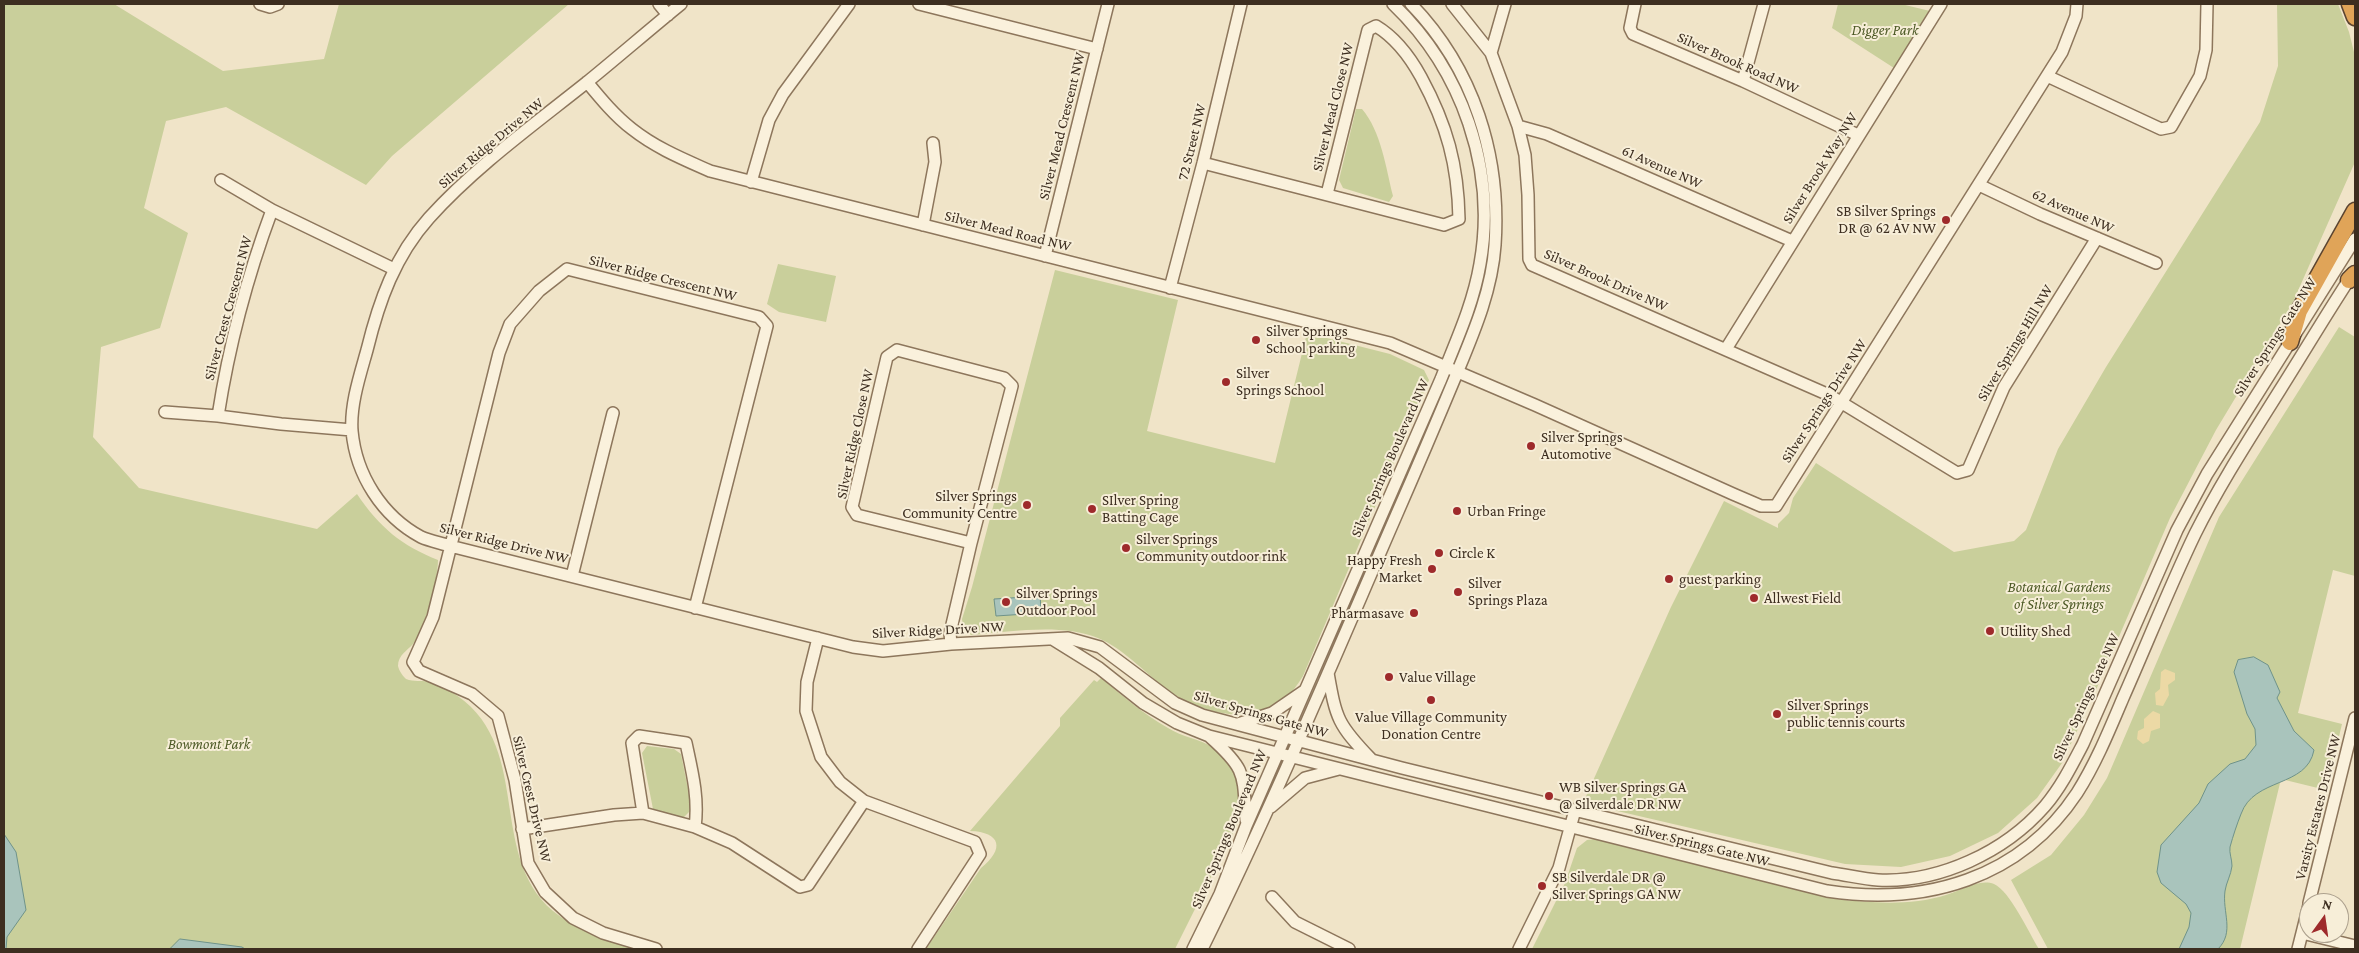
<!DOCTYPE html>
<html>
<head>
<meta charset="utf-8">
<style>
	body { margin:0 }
	#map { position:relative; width:2359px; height:953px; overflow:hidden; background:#f0e4c8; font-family:"Crimson Pro",serif }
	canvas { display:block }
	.frame { position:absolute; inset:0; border:5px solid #3d2e20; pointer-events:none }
	.north { position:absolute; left:2299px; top:893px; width:50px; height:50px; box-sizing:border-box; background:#f7eed8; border:1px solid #ada18e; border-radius:50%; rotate:14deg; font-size:14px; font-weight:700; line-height:20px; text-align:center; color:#3d2e20 }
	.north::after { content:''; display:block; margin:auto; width:18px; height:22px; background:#9e2a2b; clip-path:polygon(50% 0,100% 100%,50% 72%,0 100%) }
</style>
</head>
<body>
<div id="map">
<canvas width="2359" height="953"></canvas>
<div class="frame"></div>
<div class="north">N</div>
</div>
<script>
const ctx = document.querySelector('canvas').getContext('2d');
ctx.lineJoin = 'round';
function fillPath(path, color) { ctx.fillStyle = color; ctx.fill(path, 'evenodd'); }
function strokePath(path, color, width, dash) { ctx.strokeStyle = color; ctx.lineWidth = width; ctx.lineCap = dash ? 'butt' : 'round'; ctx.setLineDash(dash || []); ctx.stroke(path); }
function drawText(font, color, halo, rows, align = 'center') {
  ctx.font = font + ' "Crimson Pro",serif'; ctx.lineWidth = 4; ctx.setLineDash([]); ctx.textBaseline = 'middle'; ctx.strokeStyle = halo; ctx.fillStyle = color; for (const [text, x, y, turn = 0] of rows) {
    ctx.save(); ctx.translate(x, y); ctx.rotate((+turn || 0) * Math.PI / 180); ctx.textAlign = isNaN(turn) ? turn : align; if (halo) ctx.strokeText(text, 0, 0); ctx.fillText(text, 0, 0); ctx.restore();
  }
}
fillPath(new Path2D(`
	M 4,4 L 114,4 L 223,71 L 324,59 L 339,4 L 569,4 L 392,156 L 366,185 L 226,107 L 166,121 L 144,208 L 188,233 L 160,328 L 101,347 L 93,437 L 139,488 L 317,529 L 357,494 C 380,528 401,545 438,560 C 438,579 425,629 413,644 C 407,651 398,655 398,666 C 399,671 403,676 406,679 C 414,682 421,680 429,682 C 435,683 444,688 450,691 C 536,742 485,853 553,911 C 577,931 607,939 636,949 L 4,949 Z
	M 1398,4 L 1407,4 L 1419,17 L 1462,81 L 1486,149 L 1493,223 L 1489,223 L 1470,117 Z
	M 1838,4 L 1901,4 L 1930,11 L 1894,68 L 1832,28 Z
	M 2277,4 L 2338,4 L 2349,32 L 2355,56 L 2355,162 L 2293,302 L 2216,430 L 2170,518 L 2093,697 L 2062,763 L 2037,798 L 1998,833 L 1950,856 L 1901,867 L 1845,864 L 1583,803 L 1671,607 L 1724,501 L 1778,528 L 1778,524 L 1789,513 L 1793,498 L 1816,463 L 1954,552 L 2014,541 L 2026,530 L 2058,449 L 2106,367 L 2260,122 L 2278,66 Z
	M 1356,109 L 1362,109 C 1381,131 1386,168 1393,196 L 1389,202 L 1343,188 L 1339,180 Z
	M 778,264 L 836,276 L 826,322 L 779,312 L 767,304 Z
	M 1055,270 L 1178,300 L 1147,431 L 1275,463 L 1307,333 L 1390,354 L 1424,370 L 1429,380 L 1303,676 C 1297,685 1291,695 1282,702 C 1247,726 1196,712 1165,688 C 1143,671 1124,649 1098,638 C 1060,623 1011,632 971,635 L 963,627 L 962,619 L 972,587 Z
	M 2339,327 L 2355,337 L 2355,576 L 2333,570 L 2298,713 L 2342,724 L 2326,790 L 2281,779 L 2240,949 L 2048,949 L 2011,880 L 2051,855 L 2084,815 L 2107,778 L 2219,517 Z
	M 1378,548 L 1354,603 L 1350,602 L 1373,549 Z
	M 1101,678 C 1123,696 1143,714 1168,728 C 1182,737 1200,739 1214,748 C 1239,764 1245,795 1238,823 L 1175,949 L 926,949 L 981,868 C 1005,849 1001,832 970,831 L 1060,726 L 1060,718 L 1094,680 L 1097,682 Z
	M 647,746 L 674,749 L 681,754 L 692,809 L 683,818 L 653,809 L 642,753 Z
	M 1596,839 L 1836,899 C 1872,903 1911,906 1946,895 C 1960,891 1979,878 1994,884 C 2010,891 2029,933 2039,949 L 1532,949 L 1565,883 L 1577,848 L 1587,840 Z`), '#c9cf9b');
fillPath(new Path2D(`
	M 2165,669 L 2175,673 L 2175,680 L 2168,685 L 2169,695 L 2163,706 L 2156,705 L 2155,693 L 2160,689 L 2161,672 Z
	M 2153,711 L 2160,714 L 2160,728 L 2151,731 L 2149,741 L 2143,744 L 2137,739 L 2138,731 L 2144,728 L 2144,719 Z`), '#ecd9a5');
const water = new Path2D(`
	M 1027,593 L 1040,593 L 1041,613 L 996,616 L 994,599 L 1026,597 Z
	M 2254,657 L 2268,665 L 2280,692 L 2277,698 L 2294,731 L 2314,750 C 2307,788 2254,777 2241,814 C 2237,824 2233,836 2230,847 C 2229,853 2232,859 2232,866 C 2231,875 2226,883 2225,891 C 2222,912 2235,932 2218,949 L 2179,949 L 2189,927 L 2191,913 L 2186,904 L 2161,883 L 2157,872 L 2161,845 L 2199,803 L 2208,784 L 2230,764 L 2245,759 L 2256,745 L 2255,729 L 2247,714 L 2234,672 L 2238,660 Z
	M 4,834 L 16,852 L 26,910 L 7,937 L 6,949 L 4,949 Z
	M 180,939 L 242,947 L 245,949 L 170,949 Z`);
fillPath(water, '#a9c4bc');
strokePath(water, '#6f938a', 1);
const minor = new Path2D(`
	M 260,4 L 270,7 L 278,4
	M 659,4 L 668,15
	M 681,4 C 649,30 618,57 586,83 C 532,126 475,167 429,218 C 395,256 379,301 367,350 C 360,375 350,405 352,431 C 356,475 382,516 421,537 C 430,541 441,543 450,546 L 853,647 L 883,651 L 951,644 L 1068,638 L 1100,647 L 1175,703 L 1202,715 L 1402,768 L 1832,873 C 1847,875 1863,879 1878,880 C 1939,883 2005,852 2045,806 C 2061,787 2072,765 2083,744 L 2177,530 L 2207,474 L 2355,239
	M 919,4 L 1097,49
	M 1452,4 L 1491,53 L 1518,126 L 1525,155 L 1528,195 L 1529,259 L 1532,265 L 1829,395 L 1957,473 L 1968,470 L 2004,387 L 2097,238
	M 1635,4 L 1630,28 L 1633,34 L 1743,81 L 1858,135
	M 1491,53 L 1505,4
	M 2047,76 L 2161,129 L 2171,127 L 2200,76 L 2206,50 L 2207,4
	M 1743,81 L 1764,4
	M 587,82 C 601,99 615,116 632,129 C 656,148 683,159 710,171 L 1390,343 L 1535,405 L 1733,494 L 1761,506 L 1776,506 L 2062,52 L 2076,16 L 2077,4
	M 1518,126 L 1547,134 L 1792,241
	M 1203,163 L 1444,225 L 1459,219 C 1458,165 1447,125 1421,77 C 1410,57 1396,38 1376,26 L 1368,30 L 1327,194
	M 221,180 L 272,210
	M 751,182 L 769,120 L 783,94 L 849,4
	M 1979,185 L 2040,214 L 2156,263
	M 923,225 L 935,162 L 933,143
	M 1045,256 L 1108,4
	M 1170,288 L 1203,163 L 1241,4
	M 1726,349 L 1941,4
	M 897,350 L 1004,378 L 1012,386 L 971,543 L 857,515 L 852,507 L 887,357 Z
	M 165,412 L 218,416
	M 352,430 L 281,424 L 218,416 C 229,345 247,277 272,210 L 394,269
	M 572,576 L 613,413
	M 818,638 L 807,682 L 806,711 L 821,757 L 840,782 L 864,801 L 975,842 L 980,854 L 918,949
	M 1054,640 L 1099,668 L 1143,703 L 1177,723 L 1209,736 L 1827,891 C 1925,906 2020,879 2077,793 C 2096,763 2109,731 2123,698 C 2147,644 2169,588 2195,534 C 2220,484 2250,438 2280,390 C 2304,352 2327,313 2352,275
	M 951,644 L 950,633 L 971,543
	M 1328,673 C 1336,719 1338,725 1371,759
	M 1238,724 L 1272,713 L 1304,691
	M 1210,737 C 1247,770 1243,774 1246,820
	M 1271,807 L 1305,778 L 1339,769
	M 643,813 L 632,743 L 639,736 L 686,743 C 692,771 699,798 695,827
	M 522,829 L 614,815 L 643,813 L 695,827 L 732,843 L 800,887 L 808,885 L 864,801
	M 1272,897 L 1295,922 L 1349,949
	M 2309,903 L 2355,718
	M 2302,933 L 2355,946
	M 656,949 L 603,933 L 573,918 L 545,892 L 528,863 L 515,780 L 498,716 L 472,694 L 419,671 L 413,662 L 433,617 L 499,353 L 510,324 L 539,291 L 567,269 L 759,317 L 767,326 L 695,608
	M 1193,949 L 1220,894 L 1246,826 L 1441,379 C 1456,341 1473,305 1480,264 C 1497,169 1462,70 1393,4
	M 1202,949 C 1272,807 1333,661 1396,516 C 1417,468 1437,421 1457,373 C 1474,332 1492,290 1495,245 C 1501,156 1474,69 1411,4
	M 1519,949 L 1559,868 L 1575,810
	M 2298,949 L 2309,905`);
const highway = new Path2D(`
	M 2350,4 L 2355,17
	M 2349,280 L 2355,274
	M 2290,342 L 2299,311 L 2355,211`);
strokePath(minor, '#8d765c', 14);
strokePath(highway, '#5b4430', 19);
strokePath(minor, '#faf1dc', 11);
strokePath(highway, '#e0a458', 16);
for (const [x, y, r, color] of [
	[1946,220,5,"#9e2a2b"],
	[1256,340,5,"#9e2a2b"],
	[1226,382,5,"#9e2a2b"],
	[1531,446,5,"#9e2a2b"],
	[1027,505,5,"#9e2a2b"],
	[1092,509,5,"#9e2a2b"],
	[1457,511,5,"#9e2a2b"],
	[1126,548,5,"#9e2a2b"],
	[1439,553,5,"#9e2a2b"],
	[1432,569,5,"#9e2a2b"],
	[1669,579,5,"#9e2a2b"],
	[1458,592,5,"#9e2a2b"],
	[1754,598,5,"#9e2a2b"],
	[1006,602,5,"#9e2a2b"],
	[1414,613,5,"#9e2a2b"],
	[1990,631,5,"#9e2a2b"],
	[1389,677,5,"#9e2a2b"],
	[1431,700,5,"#9e2a2b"],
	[1777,714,5,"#9e2a2b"],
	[1549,796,5,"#9e2a2b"],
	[1542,886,5,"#9e2a2b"]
]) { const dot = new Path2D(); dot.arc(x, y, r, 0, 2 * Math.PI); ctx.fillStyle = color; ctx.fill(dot); strokePath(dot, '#f7eed8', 2); }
drawText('italic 15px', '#4d5a26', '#f7eed8', [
	["Digger Park",1885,30],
	["Botanical Gardens",2059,587],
	["of Silver Springs",2059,604],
	["Bowmont Park",209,744]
]);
drawText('15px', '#3d2e20', '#f7eed8', [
	["Silver Brook Road NW",1738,63,24],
	["Silver Mead Close NW",1333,107,-76],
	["Silver Mead Crescent NW",1062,126,-76],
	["72 Street NW",1192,142,-76],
	["Silver Ridge Drive NW",491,143,-40],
	["61 Avenue NW",1662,167,24],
	["Silver Brook Way NW",1820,168,-58],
	["62 Avenue NW",2073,211,24],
	["Silver Mead Road NW",1008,231,14],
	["Silver Ridge Crescent NW",663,278,14],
	["Silver Brook Drive NW",1606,280,24],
	["Silver Crest Crescent NW",228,308,-75],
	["Silver Springs Gate NW",2275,337,-57],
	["Silver Springs Hill NW",2015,343,-59],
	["Silver Springs Drive NW",1824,401,-57],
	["Silver Ridge Close NW",855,434,-78],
	["Silver Springs Boulevard NW",1390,458,-66],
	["Silver Ridge Drive NW",504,543,14],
	["Silver Ridge Drive NW",938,630,-3],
	["Silver Springs Gate NW",2086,697,-65],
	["Silver Springs Gate NW",1261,714,16],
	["Silver Crest Drive NW",532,799,77],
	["Varsity Estates Drive NW",2318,807,-76],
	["Silver Springs Boulevard NW",1229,829,-67],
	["Silver Springs Gate NW",1702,845,14]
]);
drawText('15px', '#3d2e20', '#f7eed8', [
	["SB Silver Springs",1936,211,"right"],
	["DR @ 62 AV NW",1936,228,"right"],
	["Silver Springs",1266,331],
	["School parking",1266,348],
	["Silver",1236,373],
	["Springs School",1236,390],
	["Silver Springs",1541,437],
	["Automotive",1541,454],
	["Silver Springs",1017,496,"right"],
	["Community Centre",1017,513,"right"],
	["SIlver Spring",1102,500],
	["Batting Cage",1102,517],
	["Urban Fringe",1467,511],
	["Silver Springs",1136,539],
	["Community outdoor rink",1136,556],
	["Circle K",1449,553],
	["Happy Fresh",1422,560,"right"],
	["Market",1422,577,"right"],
	["guest parking",1679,579],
	["Silver",1468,583],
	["Springs Plaza",1468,600],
	["Silver Springs",1016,593],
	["Outdoor Pool",1016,610],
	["Allwest Field",1764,598],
	["Pharmasave",1404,613,"right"],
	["Utility Shed",2000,631],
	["Value Village",1399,677],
	["Silver Springs",1787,705],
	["public tennis courts",1787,722],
	["Value Village Community",1431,717,"center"],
	["Donation Centre",1431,734,"center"],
	["WB Silver Springs GA",1559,787],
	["@ Silverdale DR NW",1559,804],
	["SB Silverdale DR @",1552,877],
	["Silver Springs GA NW",1552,894]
], 'left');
</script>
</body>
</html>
